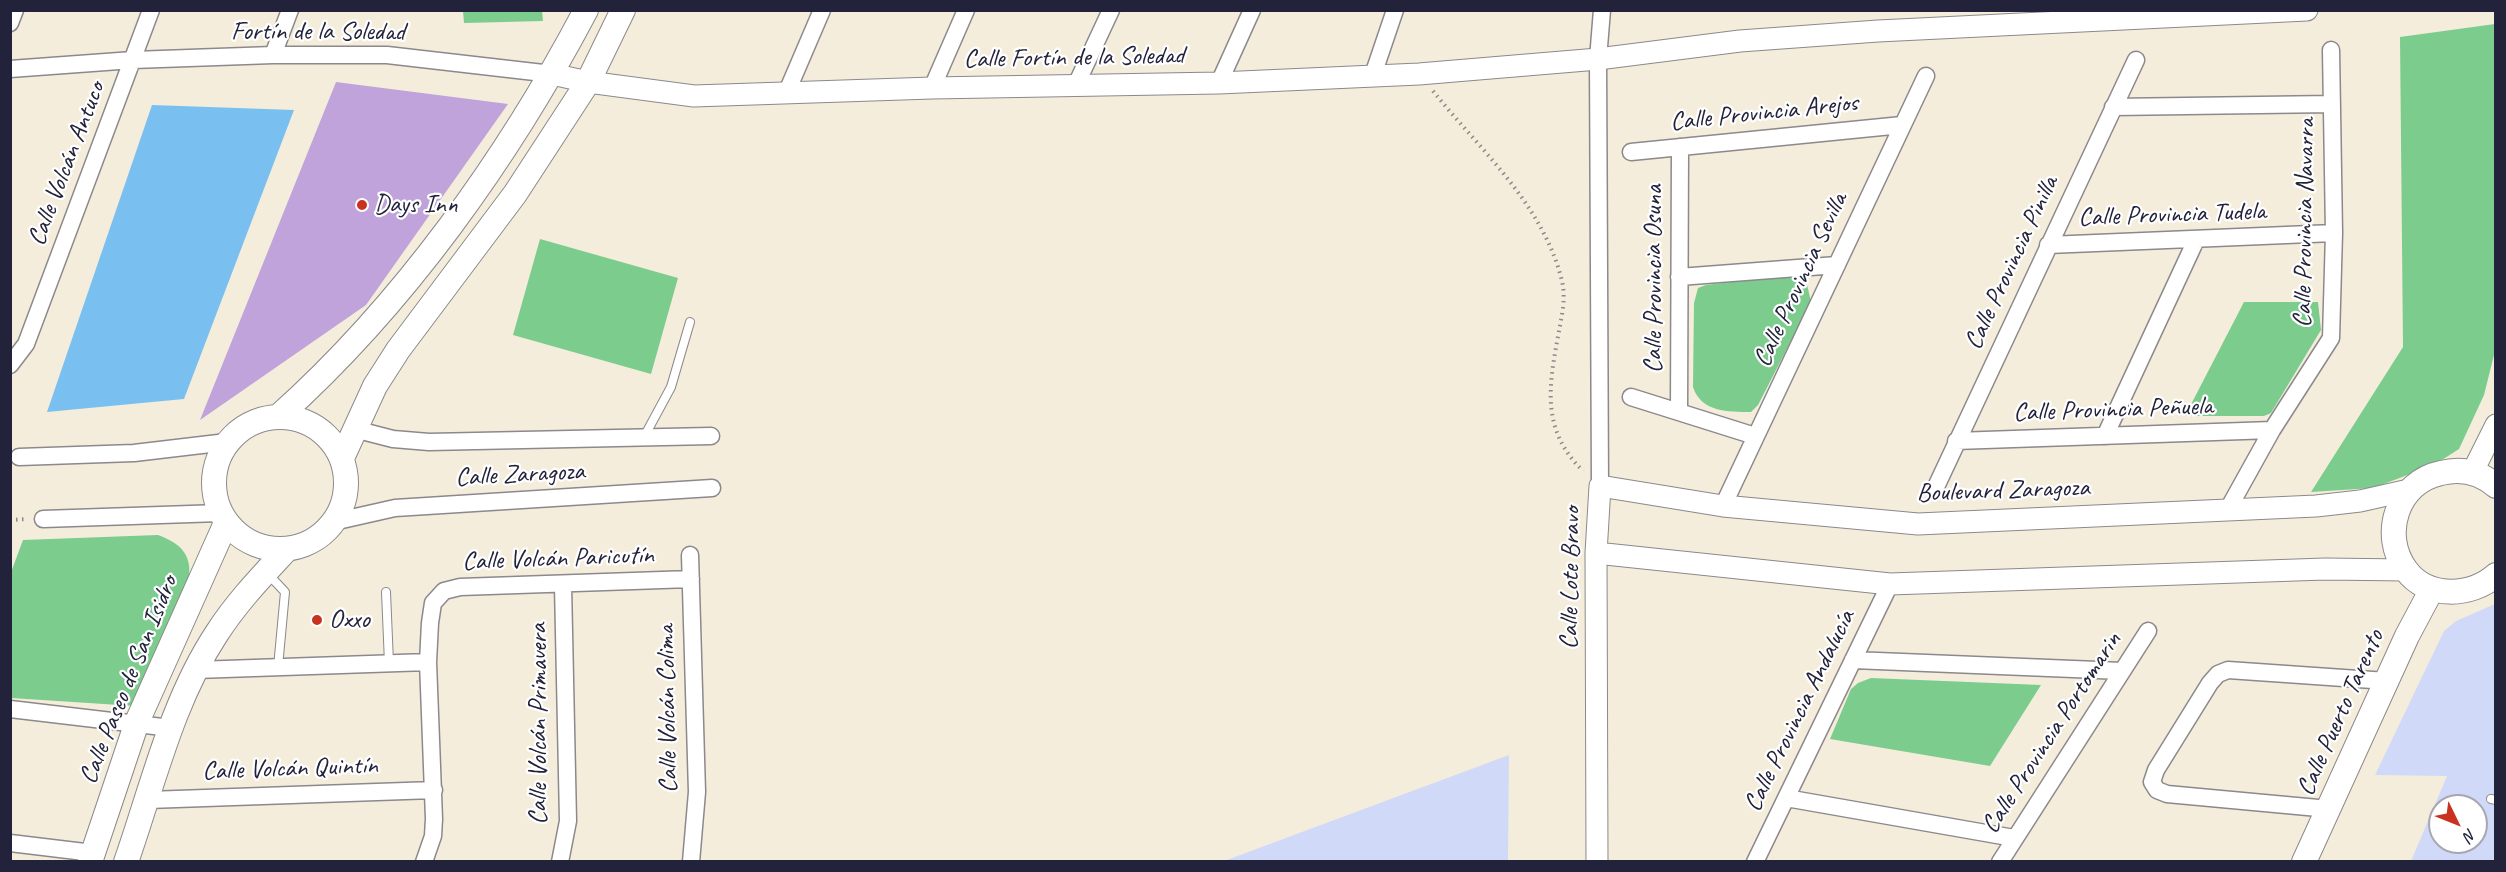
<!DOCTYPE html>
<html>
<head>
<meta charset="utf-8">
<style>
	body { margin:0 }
	#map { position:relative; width:2506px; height:872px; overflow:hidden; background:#f5eddb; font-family:Caveat,sans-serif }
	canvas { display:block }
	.frame { position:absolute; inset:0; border:12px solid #22223b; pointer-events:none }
	.north { position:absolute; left:2428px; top:794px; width:60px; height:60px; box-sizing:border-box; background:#fff; border:2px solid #a7a7b1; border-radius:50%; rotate:133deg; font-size:16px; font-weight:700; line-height:24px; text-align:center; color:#22223b }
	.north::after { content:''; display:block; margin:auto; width:21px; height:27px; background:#c8321e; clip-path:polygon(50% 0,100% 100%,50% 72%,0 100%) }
</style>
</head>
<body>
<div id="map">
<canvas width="2506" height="872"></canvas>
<div class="frame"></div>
<div class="north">N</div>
</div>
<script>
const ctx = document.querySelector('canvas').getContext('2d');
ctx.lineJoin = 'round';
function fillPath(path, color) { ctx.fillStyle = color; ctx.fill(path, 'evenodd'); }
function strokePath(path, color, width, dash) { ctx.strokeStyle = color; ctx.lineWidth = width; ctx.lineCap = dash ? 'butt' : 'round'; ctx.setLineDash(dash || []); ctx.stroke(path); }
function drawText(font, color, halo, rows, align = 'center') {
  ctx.font = font + ' Caveat,sans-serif'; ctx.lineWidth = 4.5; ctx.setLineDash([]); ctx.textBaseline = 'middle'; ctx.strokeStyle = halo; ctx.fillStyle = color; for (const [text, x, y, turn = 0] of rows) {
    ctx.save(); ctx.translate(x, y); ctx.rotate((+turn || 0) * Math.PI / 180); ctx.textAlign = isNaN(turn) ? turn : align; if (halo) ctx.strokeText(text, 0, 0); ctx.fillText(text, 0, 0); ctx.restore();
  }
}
fillPath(new Path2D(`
	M 2495,604 L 2495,861 L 2411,861 L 2447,776 L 2375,775 L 2444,631 L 2456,621 ZM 2440,806 L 2476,806 L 2476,842 L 2440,842 Z
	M 1509,755 L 1508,861 L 1224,861 Z`), '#d1d9f9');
fillPath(new Path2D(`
	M 463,11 L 542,11 L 543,21 L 464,23 Z
	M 2495,24 L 2496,347 L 2484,395 L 2459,449 L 2434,465 L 2373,488 L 2311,492 L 2403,347 L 2400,37 Z
	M 540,239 L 678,278 L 651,374 L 513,335 Z
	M 1791,275 L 1806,280 L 1811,302 L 1758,405 L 1751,412 C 1728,412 1701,412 1693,387 L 1694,303 L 1698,288 L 1706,285 Z
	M 2244,302 L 2318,302 L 2321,330 L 2271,413 L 2264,416 L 2185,416 Z
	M 158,535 C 180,543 192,554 189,578 L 135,706 L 11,698 L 10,575 L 23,540 Z
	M 1871,678 L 2041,685 L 1990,766 L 1830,739 L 1851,689 L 1858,683 Z`), '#7bcc8d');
fillPath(new Path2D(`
	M 152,105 L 294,110 L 184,399 L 47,412 Z`), '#79c0f1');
fillPath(new Path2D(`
	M 336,82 L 508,104 L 366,305 L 200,420 Z`), '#bfa3da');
const service = new Path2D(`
	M 644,437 L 671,387 L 690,322
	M 268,574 L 285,592 L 278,667
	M 386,592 L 389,663
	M 2491,799 L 2496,800`);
const minor = new Path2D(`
	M 10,23 L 15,10
	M 273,55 L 290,10
	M 10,69 L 133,60 L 273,55 L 387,55 L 552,74
	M 1373,75 L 1395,10
	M 1219,83 L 1252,10
	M 1076,85 L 1111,10
	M 932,88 L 966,10
	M 786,94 L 822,10
	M 2113,107 L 2332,104
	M 1631,152 L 1902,125
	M 2048,245 L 2334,233
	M 1679,277 L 1837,265
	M 10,365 L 26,344 L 151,10
	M 1631,397 L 1755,436
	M 1679,411 L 1680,147
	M 354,429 L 393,439 L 429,442 L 711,436
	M 2105,436 L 2196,240
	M 1956,441 L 2272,430
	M 19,457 L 134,453 L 227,442
	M 1600,486 L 1598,59 L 1602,10
	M 1935,489 L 2136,60
	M 1723,506 L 1926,76
	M 2227,511 L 2272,430 L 2331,338 L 2334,233 L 2331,50
	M 43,519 L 220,513
	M 333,522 L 395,508 L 712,488
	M 690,555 L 697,792 L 691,862
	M 1853,660 L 2122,671
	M 196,670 L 428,662
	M 10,709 L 171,728
	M 1786,798 L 2014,838
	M 148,800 L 434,790
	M 2329,809 L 2167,794 L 2157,790 L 2152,782 L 2156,770 L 2210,683 L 2218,674 L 2228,670 L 2387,681
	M 10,843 L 93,853
	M 424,862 L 433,836 L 434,819 L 428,662 L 430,623 L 433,603 L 444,591 L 460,587 L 691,579
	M 560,862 L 568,821 L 563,585
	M 1755,862 L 1890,584
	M 2000,862 L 2148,631`);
const tertiary = new Path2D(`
	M 552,74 L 588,82 L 694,96 L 932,88 L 1219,83 L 1419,74 L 1598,59 L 1740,41 L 1878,31 L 2307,10
	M 2472,473 L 2496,425
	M 1596,553 L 1890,584 L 2325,569 L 2406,570
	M 1597,862 L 1596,553 L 1600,486 L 1723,506 L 1918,524 L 2316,506 L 2360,501 L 2409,490`);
const secondary = new Path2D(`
	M 279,416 C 403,305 508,158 586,10
	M214 483a66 66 0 1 1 132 0a66 66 0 1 1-132 0Z
	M 342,458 L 375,386 L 398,350 L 515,194 L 588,82 L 623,10
	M 2496,486 C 2480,472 2461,468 2441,473 C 2397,482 2380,535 2406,570 C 2427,599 2471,597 2496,575
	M 90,862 L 137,722 L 226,523
	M 126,862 C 153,785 172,701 217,633 C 237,602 262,576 287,549
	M 2304,862 L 2407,636 L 2432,589`);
strokePath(service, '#8c888b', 10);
strokePath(minor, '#8c888b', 19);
strokePath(tertiary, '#8c888b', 23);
strokePath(secondary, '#8c888b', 26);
strokePath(new Path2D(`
	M 1433,91 C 1481,151 1543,204 1562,281 C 1566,298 1562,315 1559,331 C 1549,385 1540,429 1583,471
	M 10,520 L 28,519`), '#8c888b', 4, [1.5, 4.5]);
strokePath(service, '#fff', 8);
strokePath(minor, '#fff', 16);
strokePath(tertiary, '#fff', 21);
strokePath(secondary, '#fff', 24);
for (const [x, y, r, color] of [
	[362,205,6,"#c8321e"],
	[317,620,6,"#c8321e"]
]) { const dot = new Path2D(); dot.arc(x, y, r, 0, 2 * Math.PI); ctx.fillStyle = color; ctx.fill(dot); strokePath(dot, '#fff', 2); }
drawText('26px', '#22223b', '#fff', [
	["Fortín de la Soledad",318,32],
	["Calle Fortín de la Soledad",1074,58,-1],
	["Calle Provincia Arejos",1764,113,-6],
	["Calle Volcán Antuco",67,164,-69],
	["Calle Provincia Tudela",2172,215,-2],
	["Calle Provincia Navarra",2305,223,-89],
	["Calle Provincia Pinilla",2012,263,-65],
	["Calle Provincia Osuna",1654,279,-90],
	["Calle Provincia Sevilla",1801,280,-65],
	["Calle Provincia Peñuela",2113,410,-2],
	["Calle Zaragoza",520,475,-3],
	["Boulevard Zaragoza",2003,491,-2],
	["Calle Volcán Paricutín",558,559,-2],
	["Calle Lote Bravo",1571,578,-89],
	["Calle Paseo de San Isidro",129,680,-68],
	["Calle Volcán Colima",668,709,-91],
	["Calle Provincia Andalucía",1800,711,-64],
	["Calle Puerto Tarento",2341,713,-66],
	["Calle Volcán Primavera",539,724,-90],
	["Calle Provincia Portomarin",2052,733,-57],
	["Calle Volcán Quintín",290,769,-2]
]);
drawText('26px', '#22223b', '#fff', [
	["Days Inn",374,205],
	["Oxxo",329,620]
], 'left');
</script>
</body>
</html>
